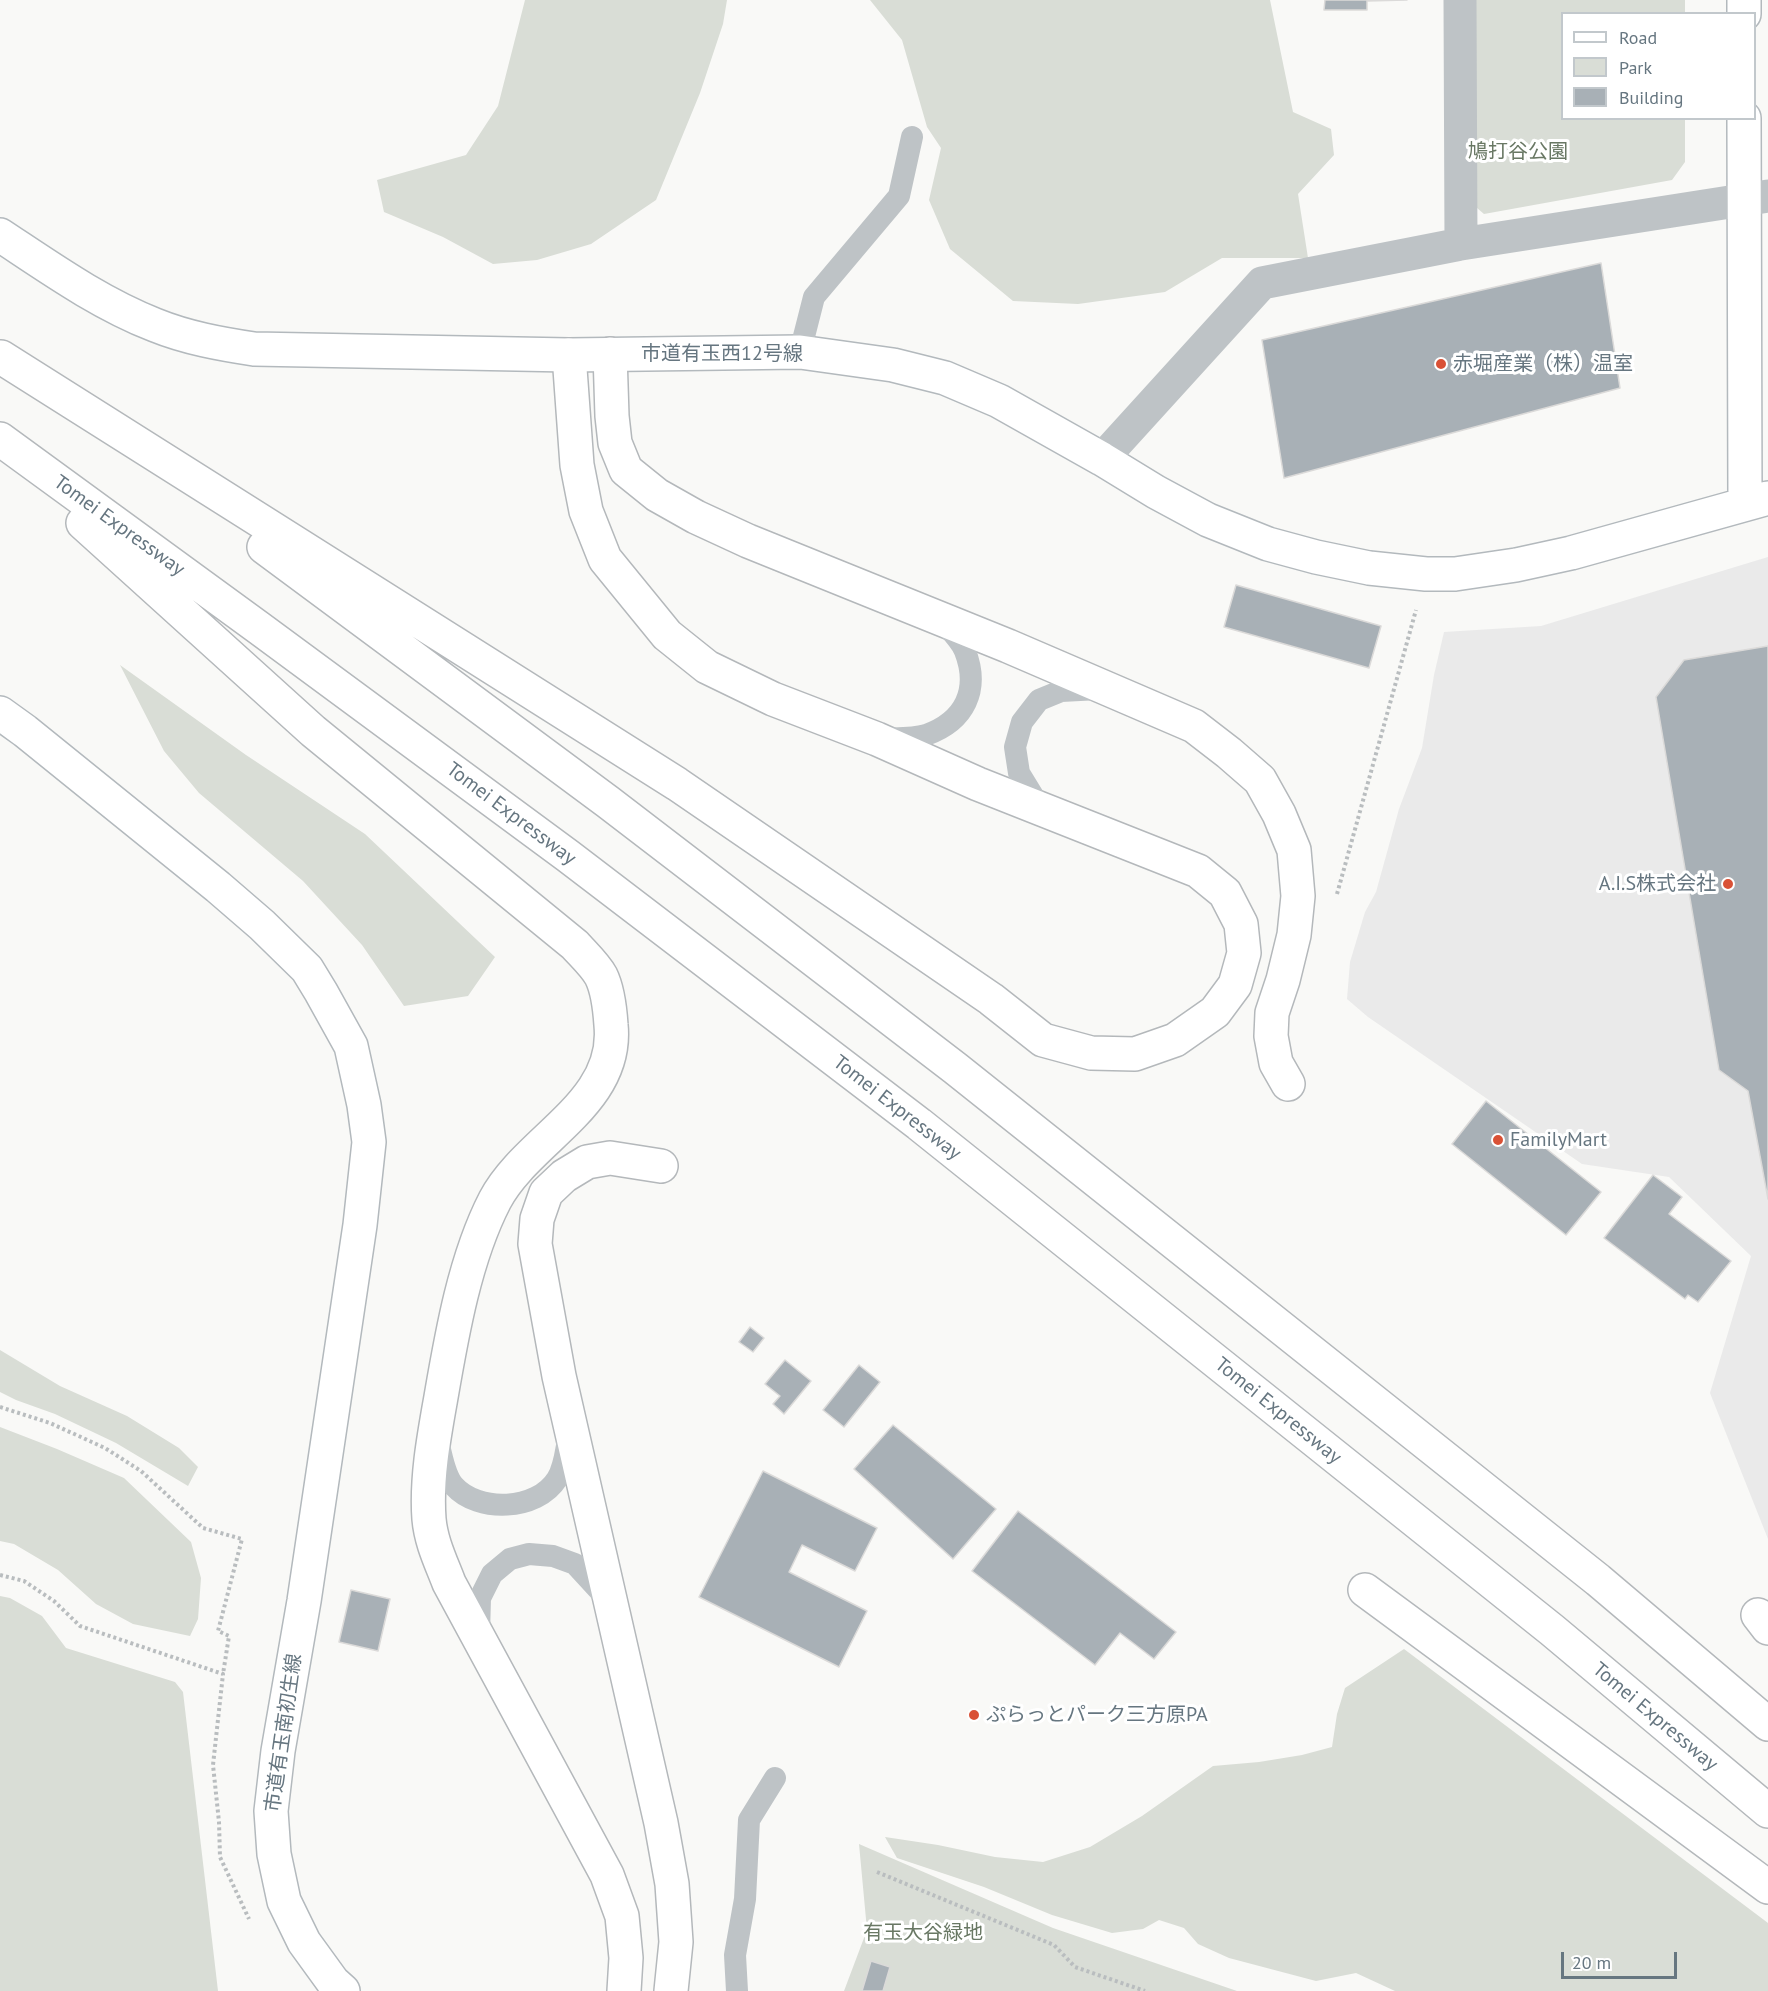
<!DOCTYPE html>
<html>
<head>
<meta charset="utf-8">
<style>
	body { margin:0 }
	#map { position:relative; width:1768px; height:1991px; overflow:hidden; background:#f9f9f7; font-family:"PT Sans",sans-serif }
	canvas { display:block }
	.legend { position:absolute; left:1561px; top:12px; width:195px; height:108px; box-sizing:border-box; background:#fff; border:2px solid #c2c8cc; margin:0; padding:8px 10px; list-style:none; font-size:18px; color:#667680 }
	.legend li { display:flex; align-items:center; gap:12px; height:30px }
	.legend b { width:30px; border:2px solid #c2c8cc }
	.scale { position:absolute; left:1561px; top:1952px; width:116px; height:27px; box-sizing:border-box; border:3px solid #667680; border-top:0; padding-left:8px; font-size:18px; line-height:21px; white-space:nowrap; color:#667680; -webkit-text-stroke:4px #fff; paint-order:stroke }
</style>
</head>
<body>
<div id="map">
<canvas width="1768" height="1991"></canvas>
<ul class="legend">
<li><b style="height:8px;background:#fff"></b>Road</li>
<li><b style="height:16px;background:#d9ddd6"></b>Park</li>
<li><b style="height:16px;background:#a8b0b6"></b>Building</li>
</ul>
<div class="scale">20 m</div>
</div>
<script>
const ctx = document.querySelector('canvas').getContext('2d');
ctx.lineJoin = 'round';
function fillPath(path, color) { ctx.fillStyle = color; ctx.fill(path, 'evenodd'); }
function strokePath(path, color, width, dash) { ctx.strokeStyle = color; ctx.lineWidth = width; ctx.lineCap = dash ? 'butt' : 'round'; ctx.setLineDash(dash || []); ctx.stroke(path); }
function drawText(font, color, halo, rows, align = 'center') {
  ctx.font = font + ' "PT Sans","Noto Sans JP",sans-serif'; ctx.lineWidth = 6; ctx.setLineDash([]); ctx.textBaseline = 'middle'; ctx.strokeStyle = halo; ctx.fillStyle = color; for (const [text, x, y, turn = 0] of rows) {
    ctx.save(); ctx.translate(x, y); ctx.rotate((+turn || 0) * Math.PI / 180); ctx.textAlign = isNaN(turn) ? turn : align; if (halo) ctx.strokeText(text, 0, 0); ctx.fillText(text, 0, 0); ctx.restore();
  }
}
fillPath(new Path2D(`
	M 1768,557 L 1768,1539 L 1710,1393 L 1751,1256 L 1669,1177 L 1582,1164 L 1368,1017 L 1347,999 L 1350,962 L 1365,912 L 1376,892 L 1399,809 L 1422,748 L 1434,675 L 1444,632 L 1541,626 Z`), '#eaeaea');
fillPath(new Path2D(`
	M 525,0 L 727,0 L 723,24 L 700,93 L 656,200 L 591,244 L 537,260 L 493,264 L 443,237 L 384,212 L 377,180 L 466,155 L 498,106 Z
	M 870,0 L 1270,0 L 1293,112 L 1331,129 L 1334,155 L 1298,194 L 1308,258 L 1222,258 L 1165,292 L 1078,304 L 1013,301 L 950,249 L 929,200 L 941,148 L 927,127 L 902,40 Z
	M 1459,0 L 1685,0 L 1685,13 L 1562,14 L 1562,118 L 1685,119 L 1685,162 L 1672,180 L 1484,214 L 1463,196 Z
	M 120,665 L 246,755 L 365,834 L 495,957 L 468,996 L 404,1006 L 362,945 L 303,881 L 199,793 L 164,751 Z
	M 0,1350 L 60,1386 L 127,1416 L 179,1448 L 198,1467 L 188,1486 L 116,1443 L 55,1414 L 16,1400 L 0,1392 Z
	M 0,1427 L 57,1449 L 124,1478 L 191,1542 L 201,1578 L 198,1619 L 190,1636 L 133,1624 L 96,1604 L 58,1570 L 14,1544 L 0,1541 Z
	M 0,1596 L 10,1598 L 42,1616 L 66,1648 L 175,1682 L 183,1692 L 218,1991 L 0,1991 Z
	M 1404,1649 L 1768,1923 L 1768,1991 L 1395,1991 L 1356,1973 L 1316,1981 L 1229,1958 L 1198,1944 L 1184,1928 L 1159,1920 L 1143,1929 L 1112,1933 L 1052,1915 L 984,1887 L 897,1858 L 885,1837 L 938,1845 L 995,1857 L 1043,1862 L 1090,1847 L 1142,1816 L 1213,1766 L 1259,1762 L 1302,1755 L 1332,1747 L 1337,1714 L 1345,1688 Z
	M 859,1844 L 1053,1928 L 1237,1991 L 844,1991 L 867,1930 Z`), '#d9ddd6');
const building = new Path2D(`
	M 1325,0 L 1407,0 L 1367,1 L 1367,10 L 1324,10 Z
	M 1601,263 L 1620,388 L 1284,478 L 1262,340 Z
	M 1236,585 L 1381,626 L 1369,668 L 1224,627 Z
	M 1768,646 L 1768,1199 L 1748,1091 L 1719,1070 L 1656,697 L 1684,660 Z
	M 1486,1101 L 1601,1192 L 1566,1235 L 1452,1144 Z
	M 1653,1175 L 1682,1197 L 1669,1214 L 1731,1261 L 1698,1302 L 1688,1295 L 1685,1299 L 1604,1238 Z
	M 750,1327 L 764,1338 L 753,1352 L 739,1342 Z
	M 785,1360 L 811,1381 L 784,1414 L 773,1404 L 780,1396 L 765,1384 Z
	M 859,1365 L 880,1382 L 844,1427 L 823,1410 Z
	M 893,1425 L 996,1509 L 953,1559 L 854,1469 Z
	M 763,1471 L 877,1528 L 855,1571 L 802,1545 L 789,1572 L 867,1611 L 839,1667 L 699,1597 Z
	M 1018,1511 L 1176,1632 L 1154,1659 L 1120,1633 L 1095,1665 L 972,1571 Z
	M 351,1590 L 390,1599 L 378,1651 L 339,1642 Z
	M 871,1961 L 890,1967 L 883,1991 L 862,1991 Z`);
fillPath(building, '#a8b0b6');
strokePath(building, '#dbdad9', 1.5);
const secondary = new Path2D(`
	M 1744,0 L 1744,14
	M 1744,118 L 1745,504
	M 0,235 C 50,268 99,303 155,325 C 187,338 221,344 254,349 L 569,355 L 800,352 L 893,365 L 945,378 L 999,401 L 1102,459 L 1156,492 L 1208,520 L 1268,544 L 1316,557 L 1369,568 L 1426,574 L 1455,574 L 1516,565 L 1571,553 L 1768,498
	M 0,713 L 25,731 L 218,887 L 262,925 L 307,969 L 321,992 L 351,1046 L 364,1105 L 369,1142 L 360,1225 L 304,1601 L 278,1751 L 271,1811 L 274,1854 L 284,1901 L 304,1942 L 333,1982 L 343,1991`);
const highway = new Path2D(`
	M 610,354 L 612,416 L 615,443 L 626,470 L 657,495 L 696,517 L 748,541 L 1008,646 L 1194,726 L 1229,753 L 1260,780 L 1279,814 L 1294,850 L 1298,896 L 1294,935 L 1283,980 L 1272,1013 L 1271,1036 L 1276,1063 L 1288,1084
	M 1,357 L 677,784 L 991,999 L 1043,1040 L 1091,1053 L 1135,1054 L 1175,1040 L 1215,1012 L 1235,985 L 1244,953 L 1241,924 L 1225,893 L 1198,871 L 978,784 L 877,739 L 773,699 L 707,667 L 667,635 L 605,559 L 586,511 L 577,465 L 569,355
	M 0,439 L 259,628 L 568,856 L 919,1124 L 1552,1630 L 1768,1811
	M 83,523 L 313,731 L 575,945 C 583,954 595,965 601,976 C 608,990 610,1010 611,1025 C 619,1104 527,1139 495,1200 C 465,1258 452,1333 441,1397 C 434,1436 426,1479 429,1519 C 431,1542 441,1562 449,1583 L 607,1875 L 622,1916 L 626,1958 L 624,1991
	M 264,547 L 608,802 L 955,1068 L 1598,1580 L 1768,1724
	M 661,1166 L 610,1158 L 587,1162 L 564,1176 L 546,1193 L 537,1219 L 535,1244 L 559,1376 L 661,1823 L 672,1884 L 676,1942 L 671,1991
	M 1365,1590 L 1768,1887
	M 1758,1615 L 1768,1628`);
strokePath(secondary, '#b3b9bd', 36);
strokePath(highway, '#b4b8bb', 36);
strokePath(new Path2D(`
	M 1337,894 L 1416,610
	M 0,1407 L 50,1423 L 105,1448 L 141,1471 L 203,1528 L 242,1539 L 218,1631 L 229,1636 L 223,1674
	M 0,1575 L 24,1581 L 54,1601 L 80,1626 L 223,1674 L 213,1765 L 219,1822 L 220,1857 L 249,1919
	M 877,1872 L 1054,1945 L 1075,1967 L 1145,1991`), '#b9bdbf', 4, [3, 3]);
strokePath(new Path2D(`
	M 800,352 L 814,297 L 899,196 L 912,137
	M 880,739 C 894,738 913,739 926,735 C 965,721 980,690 965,651 C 961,641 950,630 943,622
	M 1041,809 L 1019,773 L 1015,747 L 1022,722 L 1039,700 L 1061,691 L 1099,689
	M 438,1442 C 442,1455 444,1475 454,1486 C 478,1513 537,1511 557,1479 C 565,1467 566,1448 569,1435
	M 479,1634 L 480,1598 L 492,1574 L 510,1559 L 529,1554 L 553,1556 L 575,1564 L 609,1601
	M 737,1991 L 735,1955 L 745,1899 L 749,1820 L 775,1778`), '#bec3c6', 22);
strokePath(new Path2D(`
	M 1460,0 L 1461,244
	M 1102,459 L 1262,283 L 1461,244 L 1768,196`), '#bec3c6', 33);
strokePath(secondary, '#fff', 33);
strokePath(highway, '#fff', 33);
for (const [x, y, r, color] of [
	[1441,364,6,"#d95136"],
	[1728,884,6,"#d95136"],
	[1498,1140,6,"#d95136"],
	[974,1715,6,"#d95136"]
]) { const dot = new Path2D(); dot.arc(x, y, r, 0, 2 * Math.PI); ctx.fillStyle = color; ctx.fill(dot); strokePath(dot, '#fff', 2); }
drawText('20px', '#697864', '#fff', [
	["鳩打谷公園",1518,152],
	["有玉大谷緑地",923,1933]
]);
drawText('20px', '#667680', '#fff', [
	["市道有玉西12号線",722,354],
	["Tomei Expressway",119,526,36],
	["Tomei Expressway",511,814,37],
	["Tomei Expressway",897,1108,38],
	["Tomei Expressway",1278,1411,39],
	["Tomei Expressway",1655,1717,40],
	["市道有玉南初生線",284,1733,-82]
]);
drawText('20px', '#667680', '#fff', [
	["赤堀産業（株）温室",1453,364],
	["A.I.S株式会社",1716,884,"right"],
	["FamilyMart",1510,1140],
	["ぷらっとパーク三方原PA",986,1715]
], 'left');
</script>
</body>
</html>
